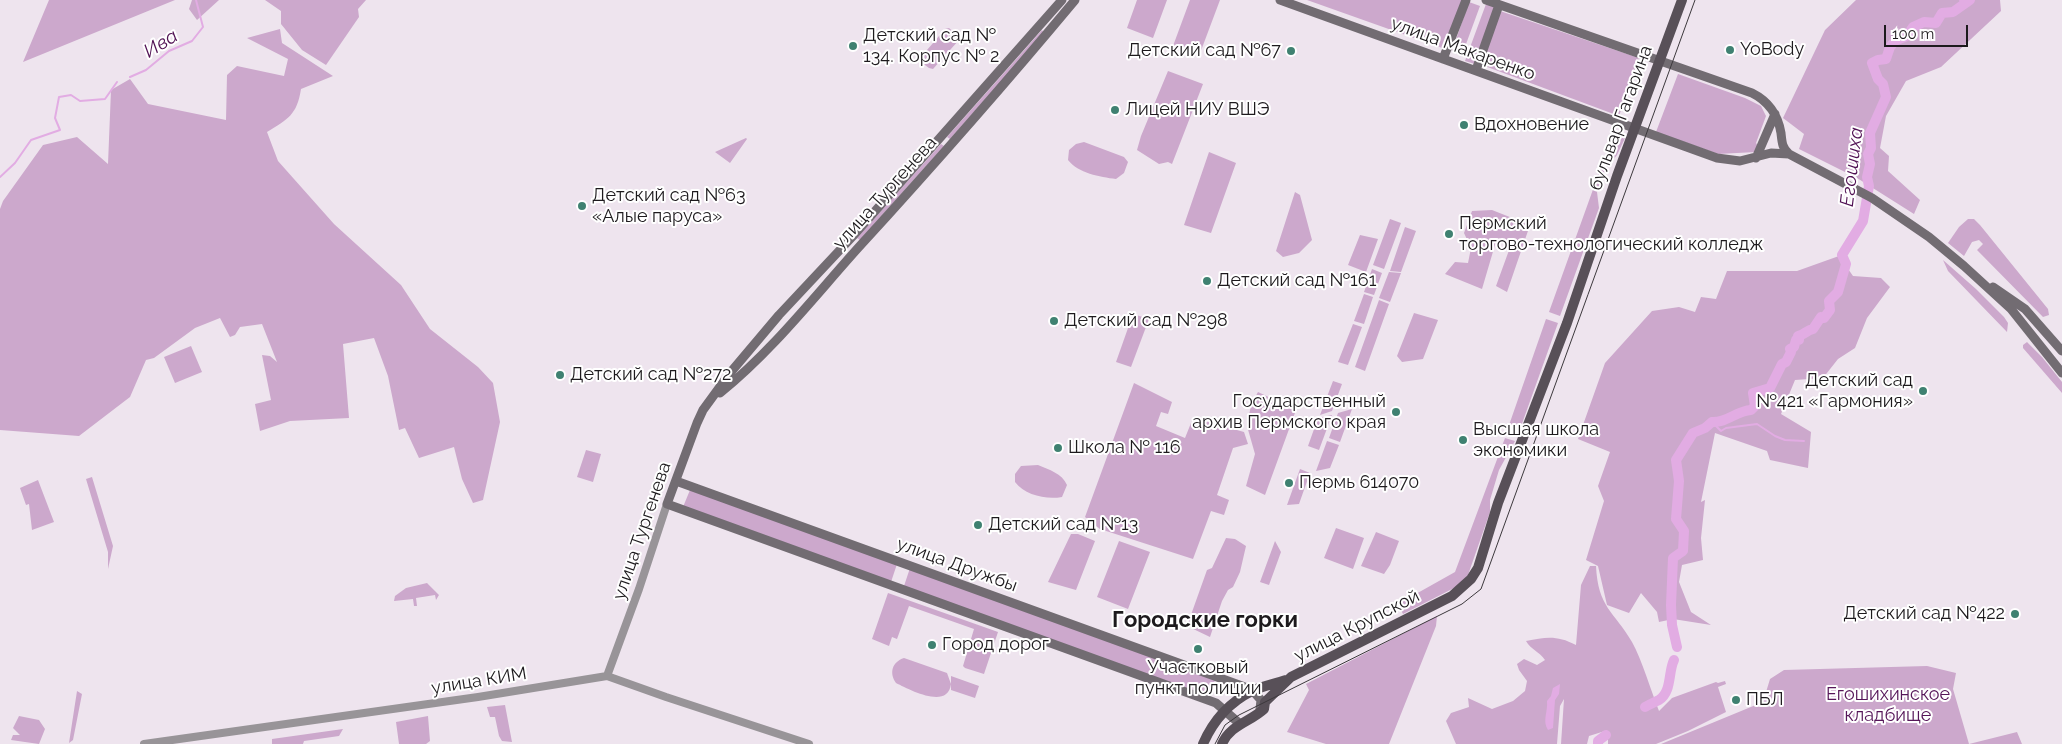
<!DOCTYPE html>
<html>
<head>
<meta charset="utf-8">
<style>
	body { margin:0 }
	#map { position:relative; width:2062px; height:744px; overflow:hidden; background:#eee4ee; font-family:Raleway,sans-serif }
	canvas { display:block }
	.scale { position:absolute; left:1884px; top:25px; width:84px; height:22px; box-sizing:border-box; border:2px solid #1d1a1d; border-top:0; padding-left:6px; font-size:15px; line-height:18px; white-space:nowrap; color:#1d1a1d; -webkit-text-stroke:4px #fff; paint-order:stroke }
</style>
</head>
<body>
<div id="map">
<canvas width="2062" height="744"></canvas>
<div class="scale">100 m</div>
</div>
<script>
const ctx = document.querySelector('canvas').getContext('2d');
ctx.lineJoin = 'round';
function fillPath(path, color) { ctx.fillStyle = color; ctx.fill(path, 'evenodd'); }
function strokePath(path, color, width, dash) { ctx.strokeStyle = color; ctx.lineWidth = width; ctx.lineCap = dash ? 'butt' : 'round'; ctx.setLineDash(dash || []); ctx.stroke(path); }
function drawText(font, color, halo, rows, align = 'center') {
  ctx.font = font + ' Raleway,sans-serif'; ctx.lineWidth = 4; ctx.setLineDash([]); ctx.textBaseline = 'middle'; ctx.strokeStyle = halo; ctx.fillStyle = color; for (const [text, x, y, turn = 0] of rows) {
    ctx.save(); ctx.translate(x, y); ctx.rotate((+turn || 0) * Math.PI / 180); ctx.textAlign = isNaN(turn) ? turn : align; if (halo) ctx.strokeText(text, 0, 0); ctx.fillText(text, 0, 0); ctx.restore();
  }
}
fillPath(new Path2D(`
	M 49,0 L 175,0 L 23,62 Z
	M 192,0 L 219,0 L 197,20 L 189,9 Z
	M 265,0 L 366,0 L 358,9 L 359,17 L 326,65 L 302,50 L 281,24 L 281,11 Z
	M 1137,0 L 1167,0 L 1153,38 L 1127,28 Z
	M 1190,0 L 1220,0 L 1199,56 L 1173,46 Z
	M 1307,0 L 1462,0 L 1445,49 Z
	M 1856,0 L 2000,0 L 2001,11 L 1941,67 L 1906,81 L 1886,116 L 1880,148 L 1889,156 L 1888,171 L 1920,200 L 1914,214 L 1857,178 L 1799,149 L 1804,134 L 1783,118 L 1825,30 Z
	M 1469,2 L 1480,6 L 1462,55 L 1452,51 Z
	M 1486,4 L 1495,7 L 1475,64 L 1465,61 Z
	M 1500,11 L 1639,58 L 1619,116 L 1482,65 Z
	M 949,28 L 959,37 L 959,40 L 933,69 L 929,68 L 921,62 L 921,57 L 945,29 Z
	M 280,29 L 282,43 L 333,76 L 301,89 C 297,115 288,119 267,132 L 278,161 L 334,224 L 401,285 L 430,329 L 478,367 L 493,383 L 500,422 L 483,500 L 473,503 L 462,479 L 454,447 L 419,458 L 405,428 L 399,430 L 388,376 L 374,338 L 343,344 L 349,418 L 290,421 L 260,431 L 255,404 L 271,400 L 262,355 L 270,356 L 277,362 L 262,324 L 240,327 L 235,335 L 230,337 L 220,318 L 195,328 L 154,358 L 146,360 L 130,397 L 79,436 L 0,430 L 0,209 L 3,201 L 43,145 L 77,137 L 108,164 L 111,90 L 130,79 L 148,104 L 226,120 L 227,75 L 237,66 L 284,76 L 288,59 L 247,38 Z
	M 1042,30 L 1044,33 L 950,139 L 947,137 Z
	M 1168,71 L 1203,84 L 1172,164 L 1168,162 L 1159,164 L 1137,150 L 1141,136 Z
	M 1678,74 L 1745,98 L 1761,106 L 1766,116 L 1756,143 L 1758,146 L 1756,152 L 1718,154 L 1656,132 Z
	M 1614,131 L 1626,136 L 1617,155 L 1606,169 L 1597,192 L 1599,208 L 1560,316 L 1549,312 Z
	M 746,138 L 747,139 L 730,163 L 715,152 Z
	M 1084,142 L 1124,157 L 1128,162 L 1124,173 L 1116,179 C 1100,177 1078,173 1068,160 L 1069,150 L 1076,144 Z
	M 941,144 L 944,146 L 860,240 L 857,238 Z
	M 1209,152 L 1236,163 L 1211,233 L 1184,225 Z
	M 1295,192 L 1300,195 L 1312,240 L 1299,253 L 1283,257 L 1276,251 Z
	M 1492,210 L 1530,225 L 1507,292 L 1496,286 L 1512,242 L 1497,238 L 1482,289 L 1445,274 L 1455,262 L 1468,263 L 1471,248 L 1464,233 L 1472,211 Z
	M 1390,219 L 1401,223 L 1384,269 L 1373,265 Z
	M 1968,219 L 1974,219 L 1980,225 L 2048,309 L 2049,315 L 2043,317 L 1977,250 L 1983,244 L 1979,240 L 1972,242 L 1964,256 L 1948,243 L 1959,227 Z
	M 1405,227 L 1416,231 L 1401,272 L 1390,271 Z
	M 1360,235 L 1378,239 L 1366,272 L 1348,265 Z
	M 1839,256 L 1853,276 L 1881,278 L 1890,287 L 1867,318 L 1855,348 L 1838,359 L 1823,378 L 1795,380 L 1781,414 L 1811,432 L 1808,468 L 1770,460 L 1767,451 L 1715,433 L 1701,502 L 1705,500 L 1701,538 L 1703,560 L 1682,565 L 1679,582 L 1691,612 L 1711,625 L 1673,619 L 1659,622 L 1657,612 L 1641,593 L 1629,613 L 1607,605 L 1598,566 L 1586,560 L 1604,501 L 1598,486 L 1610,452 L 1578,439 L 1605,363 L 1652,311 L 1679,307 L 1695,312 L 1701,297 L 1716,299 L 1727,271 L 1797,271 Z
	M 1943,260 L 1976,289 L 2004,317 L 2008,323 L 2007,332 L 1948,271 Z
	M 1372,269 L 1382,273 L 1374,295 L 1364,292 Z
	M 1389,272 L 1401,273 L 1390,302 L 1379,298 Z
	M 1364,294 L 1373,297 L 1364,324 L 1354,321 Z
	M 1379,300 L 1389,304 L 1365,371 L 1355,367 Z
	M 1414,313 L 1438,320 L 1423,359 L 1402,362 L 1397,356 Z
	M 1133,314 L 1149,319 L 1131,367 L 1116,362 Z
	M 1546,319 L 1558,323 L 1519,432 L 1508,428 Z
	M 1353,324 L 1362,327 L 1348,365 L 1338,362 Z
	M 2027,342 L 2042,357 L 2062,382 L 2062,393 L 2023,348 L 2023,345 Z
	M 191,346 L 202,372 L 175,383 L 164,357 Z
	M 1333,381 L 1342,384 L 1332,411 L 1320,415 Z
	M 1134,383 L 1172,402 L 1168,414 L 1161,412 L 1156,426 L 1185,438 L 1191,423 L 1208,422 L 1244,432 L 1248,444 L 1233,448 L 1217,495 L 1229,500 L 1224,515 L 1211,511 L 1193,559 L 1100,529 L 1085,517 Z
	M 1258,392 L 1296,410 L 1265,495 L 1246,486 L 1255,454 L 1247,426 L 1251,405 Z
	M 1352,409 L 1340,442 L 1329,438 L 1338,413 Z
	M 1332,415 L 1319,450 L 1308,446 L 1318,418 Z
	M 1505,438 L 1515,441 L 1499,470 L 1490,500 L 1490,512 L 1468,575 L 1460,585 L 1403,614 L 1398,604 L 1455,572 Z
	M 1327,441 L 1339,445 L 1330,468 L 1316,471 Z
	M 586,450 L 601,454 L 593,482 L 577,477 Z
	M 1038,465 C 1049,470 1062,473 1067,485 L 1062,497 C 1046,500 1025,495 1015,482 L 1015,474 L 1021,466 Z
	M 1300,469 L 1310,473 L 1299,504 L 1287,505 Z
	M 92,477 L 113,546 L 108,569 L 108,552 L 86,479 Z
	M 38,480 L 54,522 L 32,530 L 29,504 L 26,505 L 20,488 Z
	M 690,490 L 897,564 L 891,582 L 683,507 Z
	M 1336,528 L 1364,538 L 1353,569 L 1324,558 Z
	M 1376,532 L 1399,541 L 1390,565 L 1384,574 L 1361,566 Z
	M 1071,534 L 1078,534 L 1095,541 L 1076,590 L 1048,582 Z
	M 1226,538 L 1235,539 L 1246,546 L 1240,572 L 1233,587 L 1228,590 L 1222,601 L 1210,637 L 1187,626 L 1207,570 L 1212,568 Z
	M 1119,541 L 1150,552 L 1128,609 L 1097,597 Z
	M 1275,541 L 1281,552 L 1269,585 L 1260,582 Z
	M 1590,566 L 1596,566 C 1598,608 1614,611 1632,642 C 1642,660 1651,691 1659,711 L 1672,698 L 1716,682 L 1718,683 L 1725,681 L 1726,684 L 1718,687 L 1726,712 L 1688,731 L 1656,744 L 1608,744 L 1608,738 L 1605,731 L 1589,736 L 1587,744 L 1561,744 L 1564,699 L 1560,706 L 1557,744 L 1456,744 L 1446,721 L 1451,713 L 1469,707 L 1468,698 L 1492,709 L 1513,701 L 1525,691 L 1527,681 L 1519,670 L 1517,664 L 1524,659 L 1537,665 L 1545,660 C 1539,651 1531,650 1526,641 C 1546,637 1557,635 1576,645 L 1581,585 Z
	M 910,568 L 1215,680 L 1209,697 L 904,586 Z
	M 427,583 L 439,595 L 436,600 L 435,595 L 416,598 L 417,606 L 414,606 L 413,599 L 394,601 L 395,596 L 406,588 Z
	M 888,593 L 998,632 L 984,674 L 965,668 L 963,666 L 974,629 L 909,606 L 897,639 L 892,637 L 889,646 L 872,639 Z
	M 1437,616 L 1436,626 L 1389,744 L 1326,744 L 1287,732 L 1309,690 L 1306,684 Z
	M 904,658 L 947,673 L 951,684 C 948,710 910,690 896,683 C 889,673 892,662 904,658 Z
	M 1927,666 L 1956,673 L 1953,689 L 1969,744 L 2017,732 L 2022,744 L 1661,744 L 1763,702 L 1770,679 L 1784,670 Z
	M 951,676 L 979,686 L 975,698 L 951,690 Z
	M 77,691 L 82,694 L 73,740 L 69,743 Z
	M 505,705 L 512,742 L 502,741 L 499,736 L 495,717 L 490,717 L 487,707 Z
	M 19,716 L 39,720 L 45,729 L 39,744 L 11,740 L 13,735 L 20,735 L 13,728 Z
	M 428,716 L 430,741 L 426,744 L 399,744 L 396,722 Z
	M 343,729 L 339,736 L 304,741 L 303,744 L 272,744 L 272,739 Z`), '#cca8cc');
fillPath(new Path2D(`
	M 1560,684 L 1559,694 L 1555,700 L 1553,728 L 1548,730 C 1542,721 1548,712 1547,701 L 1551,696 L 1553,688 Z`), '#e2ace3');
strokePath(new Path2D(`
	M 1960,0 L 1962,5
	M 130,77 L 146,70 L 169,51 L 192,41 L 203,27 L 196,0
	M 0,177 L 15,163 L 31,140 L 60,130 L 55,118 L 59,97 L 71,95 L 80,101 L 105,99 L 117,82
	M 1712,422 L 1721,431 L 1726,428 L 1757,424 L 1775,436 L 1785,440 L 1804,441`), '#e2ace3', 2);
strokePath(new Path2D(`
	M 1677,647 L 1672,625 L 1671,605 L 1673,558 L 1683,551 L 1684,531 L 1676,519 L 1679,481 L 1676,460 L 1693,433 L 1705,428 L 1712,422 C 1727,423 1736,411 1751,410 L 1755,406 L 1753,393 L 1770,388 L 1782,364 L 1786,362 L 1791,352 L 1790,349 L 1794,347 L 1796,340 L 1799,340 L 1798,336 C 1804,335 1807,330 1813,329 L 1821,317 L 1824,318 L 1830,310 L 1829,301 L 1838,292 L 1846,264 L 1842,255 L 1863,221 L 1869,186 L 1867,177 L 1870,164 L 1868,154 L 1871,148 L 1870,133 L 1886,97 L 1883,84 L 1878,79 L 1872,63 L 1878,60 L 1886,59 L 1890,47 L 1895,41 L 1907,36 L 1913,27 L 1924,22 L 1936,23 L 1942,13 L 1953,12 L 1970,0
	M 1645,707 C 1650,704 1655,702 1659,700 C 1672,692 1668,672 1674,660
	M 1598,744 L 1598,741 L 1606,735`), '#e2ace3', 10);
strokePath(new Path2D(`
	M 607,676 L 639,589 L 667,504
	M 144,744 L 478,697 L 607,676 L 666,697 L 809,744`), '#989498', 8);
strokePath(new Path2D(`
	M 1062,0 L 853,236 L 779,315 L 730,373 L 703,410 L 697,423 L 667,504 L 1216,703 L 1240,724
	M 1280,0 L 1717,158 L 1740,161 L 1771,153 L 1789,154 L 1872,198 L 1929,237 L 1964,266 L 2011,309 L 2062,373
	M 1486,0 L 1752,93 C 1768,101 1778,115 1781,133 C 1782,142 1782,148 1789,154
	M 1443,59 L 1466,0
	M 1476,70 L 1499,5
	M 1756,158 L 1775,114
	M 1993,287 L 2025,309 L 2062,351
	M 720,393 C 772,351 814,297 858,248 C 932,167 1005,84 1075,0
	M 676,481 L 1242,686 L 1252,690 L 1261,700 L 1260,709`), '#726c72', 9);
strokePath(new Path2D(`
	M 1203,744 C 1213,721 1230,702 1252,691 C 1262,686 1275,684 1286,680
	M 1222,744 C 1230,725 1250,722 1264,709 L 1265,702 L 1291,677 L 1452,596 L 1471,579 L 1478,568 L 1498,503 L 1567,323 L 1617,176 L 1682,0`), '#585058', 10);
strokePath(new Path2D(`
	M 1215,744 L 1225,725 L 1239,715 L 1462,604 L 1481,589 L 1695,0`), '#3c383c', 1);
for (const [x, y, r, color] of [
	[853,46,5,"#3f8171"],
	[1730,50,5,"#3f8171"],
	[1291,51,5,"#3f8171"],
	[1115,110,5,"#3f8171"],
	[1464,125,5,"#3f8171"],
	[582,206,5,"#3f8171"],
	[1449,234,5,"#3f8171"],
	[1207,281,5,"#3f8171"],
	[1054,321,5,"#3f8171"],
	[560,375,5,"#3f8171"],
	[1923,391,5,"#3f8171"],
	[1396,412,5,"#3f8171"],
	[1463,440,5,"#3f8171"],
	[1058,448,5,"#3f8171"],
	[1289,483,5,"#3f8171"],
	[978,525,5,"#3f8171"],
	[2015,614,5,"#3f8171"],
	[932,645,5,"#3f8171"],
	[1198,649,5,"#3f8171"],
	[1736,700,5,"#3f8171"]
]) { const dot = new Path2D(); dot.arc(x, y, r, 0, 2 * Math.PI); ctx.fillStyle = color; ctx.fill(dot); strokePath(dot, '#fff', 2); }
drawText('18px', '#1d1a1d', '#fff', [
	["Детский сад №",863,36],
	["134. Корпус № 2",863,57],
	["YoBody",1740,50],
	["Детский сад №67",1281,51,"right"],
	["Лицей НИУ ВШЭ",1125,110],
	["Вдохновение",1474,125],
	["Детский сад №63",592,196],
	["«Алые паруса»",592,217],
	["Пермский",1459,224],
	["торгово-технологический колледж",1459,245],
	["Детский сад №161",1217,281],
	["Детский сад №298",1064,321],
	["Детский сад №272",570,375],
	["Детский сад",1913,381,"right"],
	["№421 «Гармония»",1913,402,"right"],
	["Государственный",1386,402,"right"],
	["архив Пермского края",1386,423,"right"],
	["Высшая школа",1473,430],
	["экономики",1473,451],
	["Школа № 116",1068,448],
	["Пермь 614070",1299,483],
	["Детский сад №13",988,525],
	["Детский сад №422",2005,614,"right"],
	["Город дорог",942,645],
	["Участковый",1198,668,"center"],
	["пункт полиции",1198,689,"center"],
	["ПБЛ",1746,700]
], 'left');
drawText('18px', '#1d1a1d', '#fff', [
	["улица Макаренко",1463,49,20],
	["бульвар Гагарина",1621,118,-70],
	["улица Тургенева",885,193,-48],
	["улица Тургенева",642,531,-71],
	["улица Дружбы",957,565,20],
	["улица Крупской",1357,626,-27],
	["улица КИМ",479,681,-9]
]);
drawText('18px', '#561659', '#fff', [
	["Егошихинское",1888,695],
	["кладбище",1888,716]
]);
drawText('italic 19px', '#4f0f52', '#fff', [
	["Ива",161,44,-32],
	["Егошиха",1852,167,-83]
]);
drawText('bold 22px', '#1d1a1d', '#fff', [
	["Городские горки",1205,620]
]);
</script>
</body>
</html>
